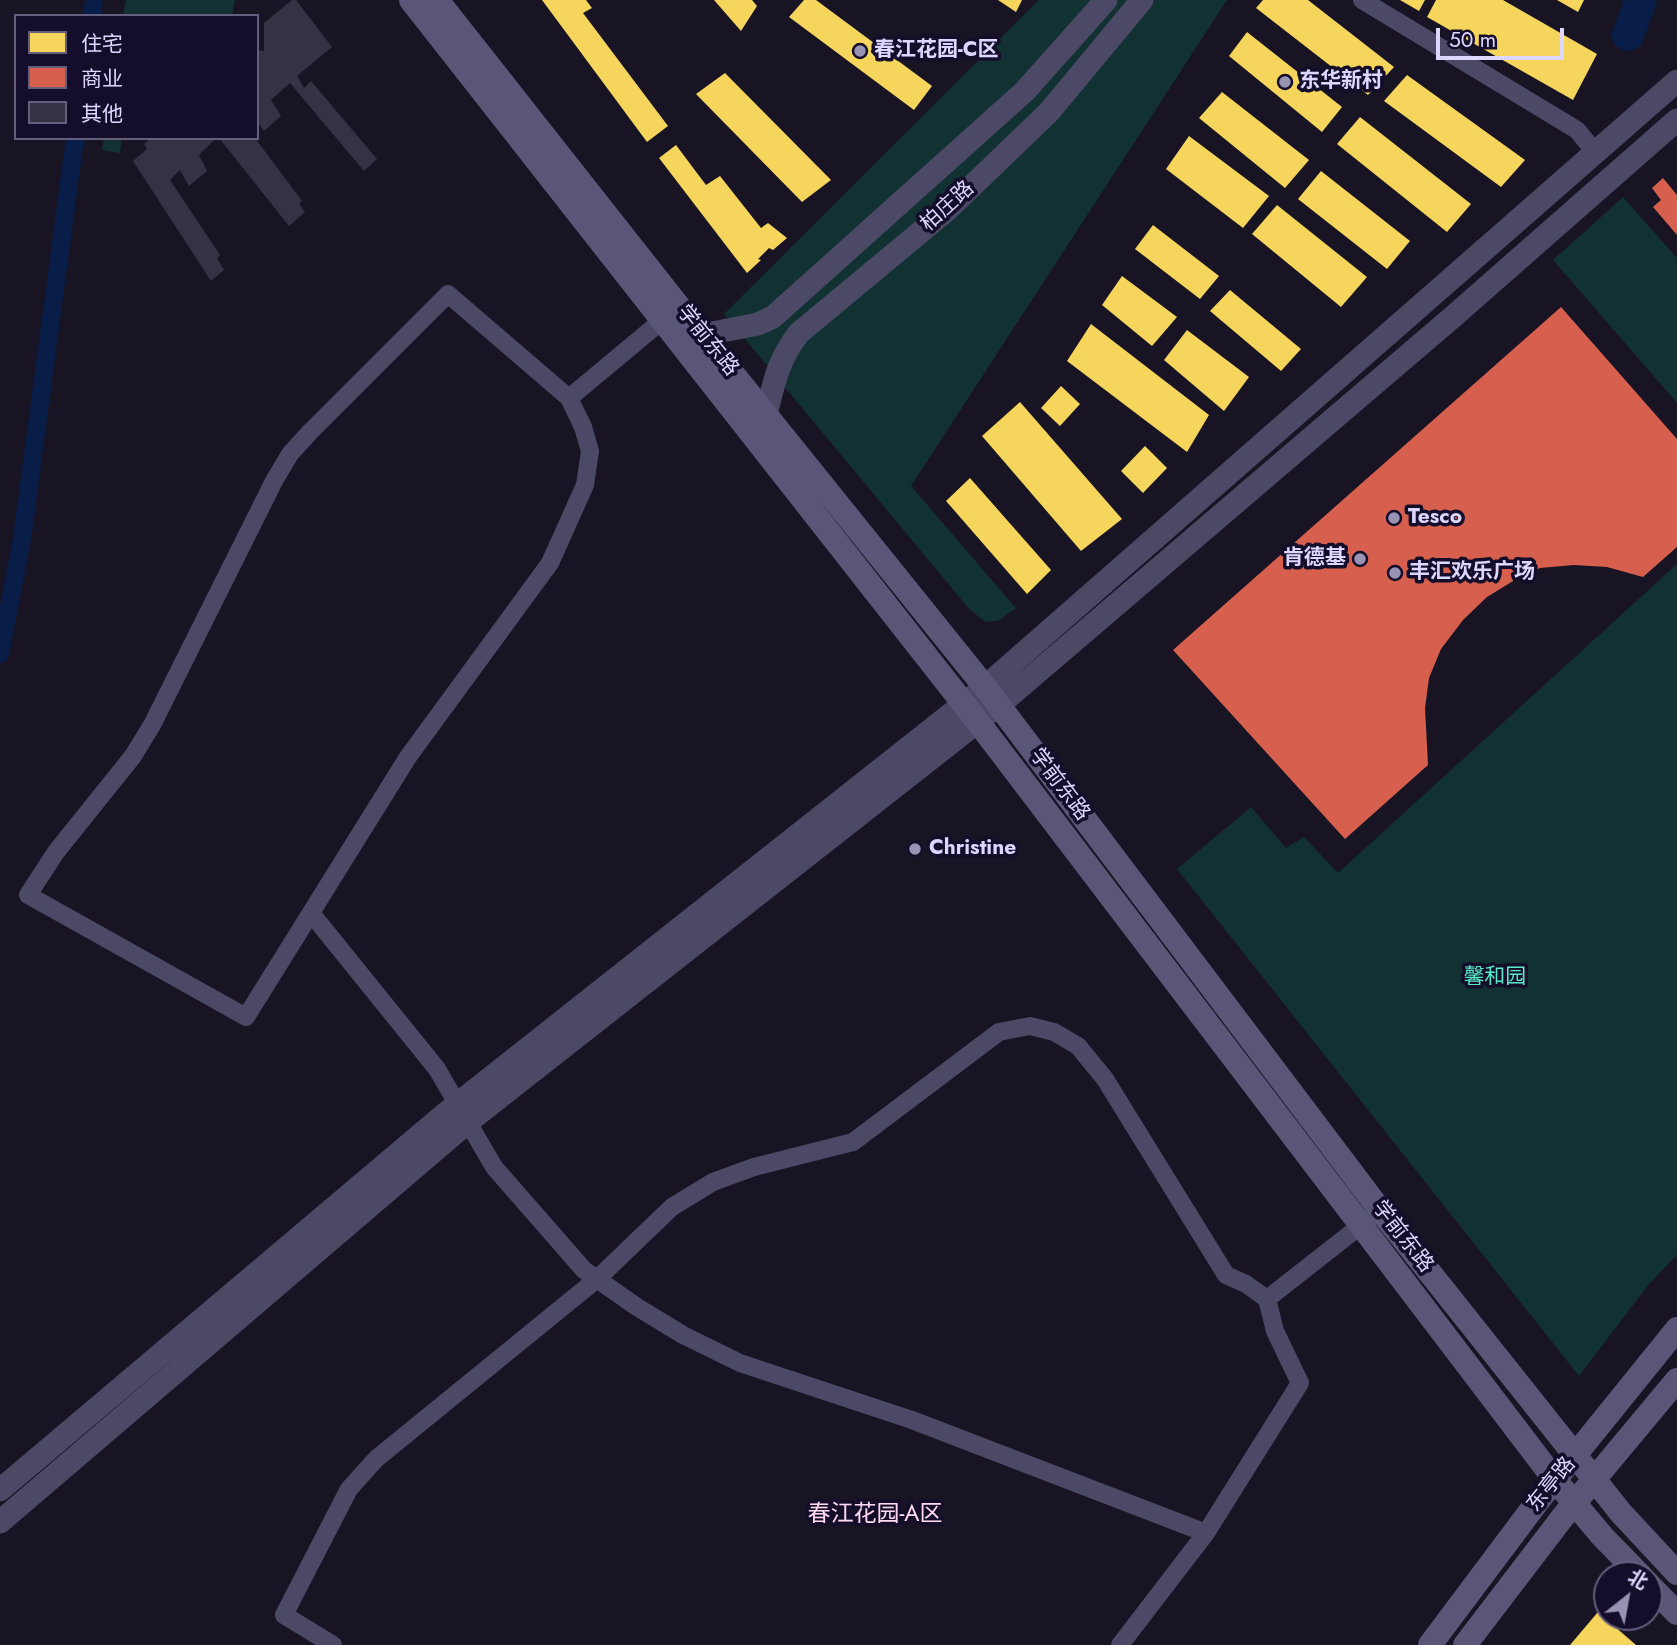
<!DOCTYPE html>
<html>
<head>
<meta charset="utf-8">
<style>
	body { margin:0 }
	#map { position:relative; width:1677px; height:1645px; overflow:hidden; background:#181424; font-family:Jost,"Noto Sans SC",sans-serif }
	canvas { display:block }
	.legend { position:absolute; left:14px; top:14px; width:245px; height:126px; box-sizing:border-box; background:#140e2a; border:2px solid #645e7f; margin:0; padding:9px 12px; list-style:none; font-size:21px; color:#ddd7ff }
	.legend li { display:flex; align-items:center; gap:14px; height:35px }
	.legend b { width:35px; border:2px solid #645e7f }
	.north { position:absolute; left:1593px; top:1561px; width:70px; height:70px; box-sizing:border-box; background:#140e2a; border:2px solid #645e7f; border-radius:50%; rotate:31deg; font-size:19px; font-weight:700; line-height:28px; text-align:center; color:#ddd7ff }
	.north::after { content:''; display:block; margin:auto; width:24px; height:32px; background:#9893b2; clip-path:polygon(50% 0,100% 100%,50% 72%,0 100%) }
	.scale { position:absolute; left:1436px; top:28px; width:128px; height:32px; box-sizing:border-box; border:4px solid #ddd7ff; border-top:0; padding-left:9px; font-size:21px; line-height:24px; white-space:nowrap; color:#ddd7ff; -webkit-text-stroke:5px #140e2a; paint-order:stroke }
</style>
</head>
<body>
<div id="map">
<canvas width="1677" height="1645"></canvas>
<ul class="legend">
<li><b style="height:19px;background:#f6d55c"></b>住宅</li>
<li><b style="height:19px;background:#d6604d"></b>商业</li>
<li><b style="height:19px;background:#363246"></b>其他</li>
</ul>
<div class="north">北</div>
<div class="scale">50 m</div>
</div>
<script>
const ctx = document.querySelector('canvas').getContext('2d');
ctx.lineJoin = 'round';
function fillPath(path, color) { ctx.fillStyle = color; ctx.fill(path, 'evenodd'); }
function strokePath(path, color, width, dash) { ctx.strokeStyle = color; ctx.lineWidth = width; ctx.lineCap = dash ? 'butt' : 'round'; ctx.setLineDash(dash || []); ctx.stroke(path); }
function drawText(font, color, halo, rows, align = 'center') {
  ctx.font = font + ' Jost,"Noto Sans SC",sans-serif'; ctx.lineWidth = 7; ctx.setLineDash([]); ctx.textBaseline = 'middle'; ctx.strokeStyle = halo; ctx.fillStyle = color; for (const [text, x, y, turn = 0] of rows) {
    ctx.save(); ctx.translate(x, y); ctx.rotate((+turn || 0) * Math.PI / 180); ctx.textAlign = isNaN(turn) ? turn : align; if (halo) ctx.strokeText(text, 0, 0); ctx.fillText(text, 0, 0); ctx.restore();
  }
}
fillPath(new Path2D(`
	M 126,0 L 235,0 L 232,16 L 123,16 Z
	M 1039,0 L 1227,0 L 911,486 L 1016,608 L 998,621 L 986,622 L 970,610 L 724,314 Z
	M 104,138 L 122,138 L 120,153 L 102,150 Z
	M 1623,197 L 1677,258 L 1677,403 L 1553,260 Z
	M 1677,564 L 1677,1255 L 1649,1284 L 1579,1376 L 1177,869 L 1251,807 L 1286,848 L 1304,837 L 1338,873 Z`), '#123132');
fillPath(new Path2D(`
	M 542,0 L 586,0 L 592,8 L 583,13 L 668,126 L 647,142 Z
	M 714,0 L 752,0 L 757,6 L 741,31 Z
	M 804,0 L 816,0 L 932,86 L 914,110 L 789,17 Z
	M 998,0 L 1022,0 L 1016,12 Z
	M 1263,0 L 1308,0 L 1394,67 L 1368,95 L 1256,8 Z
	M 1400,0 L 1425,0 L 1419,11 Z
	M 1436,0 L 1503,0 L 1597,54 L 1573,100 L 1427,17 Z
	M 1557,0 L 1584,0 L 1578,12 Z
	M 1247,32 L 1342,107 L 1322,132 L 1229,56 Z
	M 725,73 L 831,180 L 802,202 L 696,94 Z
	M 1407,75 L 1525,160 L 1501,187 L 1384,101 Z
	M 1222,92 L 1309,160 L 1285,188 L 1199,118 Z
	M 1360,117 L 1471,204 L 1447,232 L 1337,144 Z
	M 1189,136 L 1269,196 L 1243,228 L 1166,169 Z
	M 676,145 L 706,185 L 720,176 L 761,228 L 768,223 L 787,238 L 773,250 L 769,248 L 758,259 L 761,260 L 747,273 L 659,158 Z
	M 1321,171 L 1410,241 L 1387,269 L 1298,199 Z
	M 1277,205 L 1367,277 L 1341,307 L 1252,234 Z
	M 1153,225 L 1219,276 L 1200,299 L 1135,249 Z
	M 1122,276 L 1177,317 L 1152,346 L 1102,305 Z
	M 1230,290 L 1301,349 L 1281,371 L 1210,311 Z
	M 1091,324 L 1209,415 L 1187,452 L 1067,361 Z
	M 1187,330 L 1249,377 L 1224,411 L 1164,360 Z
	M 1061,386 L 1080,404 L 1060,426 L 1041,408 Z
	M 1020,402 L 1122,519 L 1081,551 L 982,436 Z
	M 1145,446 L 1167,468 L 1143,493 L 1121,471 Z
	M 970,478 L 1051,570 L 1027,594 L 946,501 Z
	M 1598,1612 L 1636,1645 L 1570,1645 Z`), '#f6d55c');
fillPath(new Path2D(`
	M 1663,178 L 1677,195 L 1677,235 L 1653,207 L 1661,200 L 1652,188 Z
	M 1561,307 L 1677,439 L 1677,547 L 1643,577 L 1607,567 L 1574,565 L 1540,568 L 1518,578 L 1487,597 L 1463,620 L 1441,649 L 1429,678 L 1425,708 L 1428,765 L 1345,839 L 1173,650 Z`), '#d6604d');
strokePath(new Path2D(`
	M 92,16 L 94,0
	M 0,654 L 22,539 L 75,138`), '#081d47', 18);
strokePath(new Path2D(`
	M 1628,35 L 1641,0`), '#081d47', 32);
fillPath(new Path2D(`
	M 292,0 L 296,0 L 332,47 L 297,76 L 304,88 L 311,81 L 377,159 L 364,171 L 290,83 L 271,100 L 281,116 L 264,131 L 257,121 L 257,50 L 264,51 L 264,23 Z
	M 151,138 L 216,138 L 199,155 L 207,171 L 189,186 L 180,170 L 170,180 L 220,255 L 217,258 L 224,270 L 211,281 L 133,161 L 147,149 L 144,144 Z
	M 219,138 L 255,138 L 302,201 L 299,204 L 305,212 L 289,226 Z`), '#363246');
strokePath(new Path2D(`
	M 1362,0 L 1577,130 L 1595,152
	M 448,294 L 569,398 L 583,427 L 590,451 L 585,485 L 550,563 L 408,757 L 246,1017 L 28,895 L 56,852 L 133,756 L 152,725 L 274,481 L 290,454 L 310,432 Z
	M 569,398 L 671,313
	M 311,913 L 437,1069 L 494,1167 L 584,1270 L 637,1307 L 683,1335 L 740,1363 L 912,1420 L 1206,1533
	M 1267,1299 L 1369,1219
	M 333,1645 L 284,1615 L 349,1489 L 376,1459 L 597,1279 L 672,1207 L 713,1182 L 754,1167 L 853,1142 L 999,1032 L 1030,1026 L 1054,1032 L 1078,1046 L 1105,1079 L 1226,1275 L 1246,1284 L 1267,1299 L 1275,1331 L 1300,1383 L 1206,1533 L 1120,1645`), '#4b4965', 18);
strokePath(new Path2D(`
	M 702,335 L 758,324 L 773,317 L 1025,91 L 1106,0
	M 766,415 C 774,382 778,360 799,333 L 947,210 L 1049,112 L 1142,0
	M 0,1490 L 446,1113 L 985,687 L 1677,81
	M 0,1522 L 468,1122 L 999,705 L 1455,315 L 1677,120`), '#4b4965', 23);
strokePath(new Path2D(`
	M 411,0 L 978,722 L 1555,1480 L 1602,1536 L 1640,1575
	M 437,0 L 679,307 L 985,687 L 1380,1210 L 1621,1513 L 1677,1573
	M 1649,1585 L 1677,1613
	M 1430,1645 L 1538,1501 L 1677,1329
	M 1465,1645 L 1562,1518 L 1677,1380`), '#595677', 24);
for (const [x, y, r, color] of [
	[860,51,7,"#9893b2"],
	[1285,82,7,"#9893b2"],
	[1394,518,7,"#9893b2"],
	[1360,559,7,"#9893b2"],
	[1395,573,7,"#9893b2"],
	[915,849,7,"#9893b2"]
]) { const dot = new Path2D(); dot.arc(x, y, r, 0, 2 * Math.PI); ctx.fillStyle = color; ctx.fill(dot); strokePath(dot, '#140e2a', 2.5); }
drawText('bold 21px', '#ddd7ff', '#140e2a', [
	["春江花园-C区",874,51],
	["东华新村",1299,82],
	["Tesco",1408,518],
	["肯德基",1346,559,"right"],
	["丰汇欢乐广场",1409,573],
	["Christine",929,849]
], 'left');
drawText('21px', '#ddd7ff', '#140e2a', [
	["柏庄路",948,207,-42],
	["学前东路",707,341,51],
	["学前东路",1059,785,53],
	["学前东路",1402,1237,52],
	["东亭路",1552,1485,-51]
]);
drawText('21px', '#59e9c8', '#140e2a', [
	["馨和园",1495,978]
]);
drawText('23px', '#ffd9f0', '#140e2a', [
	["春江花园-A区",875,1515]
]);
</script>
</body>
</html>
